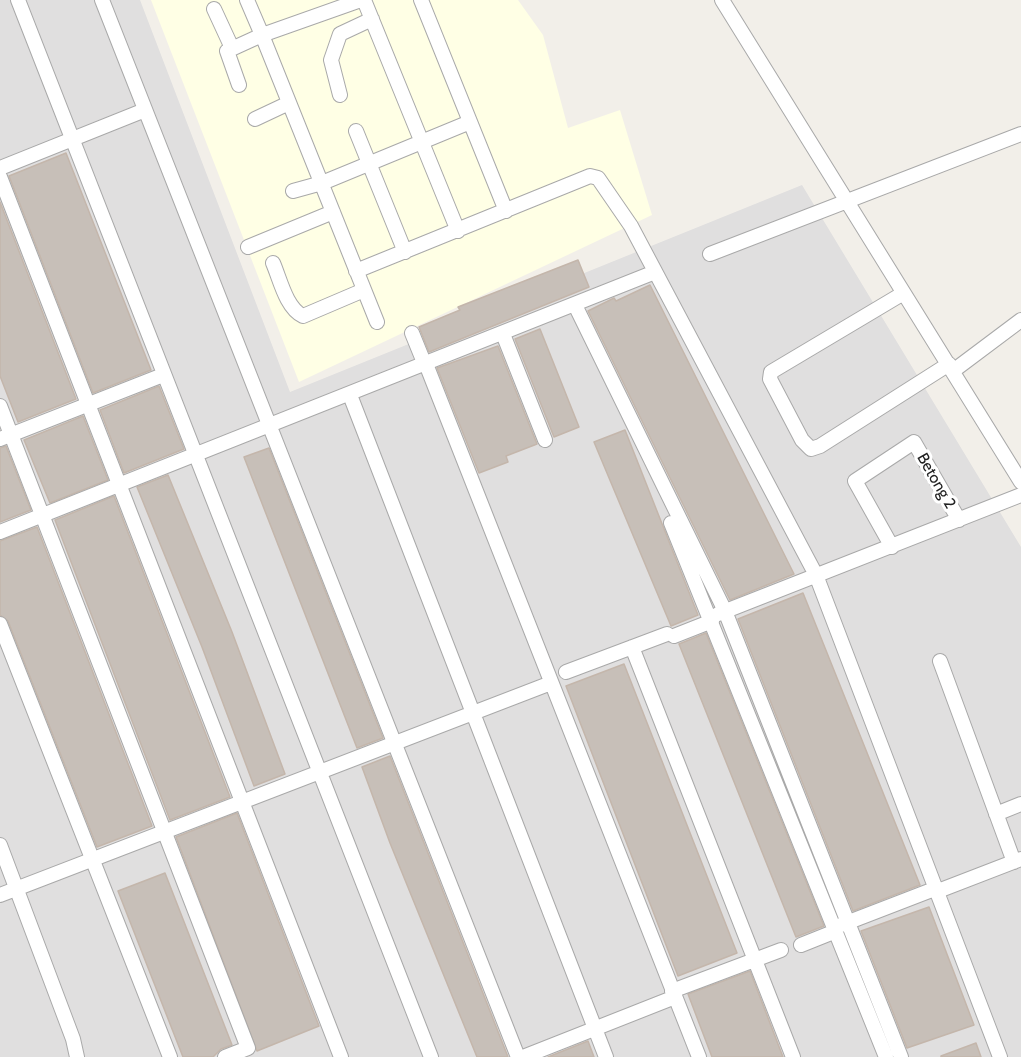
<!DOCTYPE html>
<html>
<head>
<meta charset="utf-8">
<style>
	body { margin:0 }
	canvas { display:block; background:#f2efe9 }
</style>
</head>
<body>
<canvas width="1021" height="1057"></canvas>
<script>
const ctx = document.querySelector('canvas').getContext('2d');
ctx.lineJoin = 'round';
function fillPath(path, color) { ctx.fillStyle = color; ctx.fill(path, 'evenodd'); }
function strokePath(path, color, width, dash) { ctx.strokeStyle = color; ctx.lineWidth = width; ctx.lineCap = dash ? 'butt' : 'round'; ctx.setLineDash(dash || []); ctx.stroke(path); }
function drawText(font, color, halo, rows, align = 'center') {
  ctx.font = font + ' Cabin,sans-serif'; ctx.lineWidth = 6; ctx.setLineDash([]); ctx.textBaseline = 'middle'; ctx.strokeStyle = halo; ctx.fillStyle = color; for (const [text, x, y, turn = 0] of rows) {
    ctx.save(); ctx.translate(x, y); ctx.rotate((+turn || 0) * Math.PI / 180); ctx.textAlign = isNaN(turn) ? turn : align; if (halo) ctx.strokeText(text, 0, 0); ctx.fillText(text, 0, 0); ctx.restore();
  }
}
fillPath(new Path2D(`
	M 0,0 L 140,0 L 290,392 L 802,185 L 1021,547 L 1021,1057 L 0,1057 Z`), '#e0dfdf');
fillPath(new Path2D(`
	M 151,0 L 518,0 L 543,35 L 568,128 L 620,110 L 652,215 L 299,382 Z`), '#ffffe5');
const building = new Path2D(`
	M 66,153 L 151,370 L 93,393 L 9,176 Z
	M 0,202 L 76,399 L 18,422 L 0,376 Z
	M 578,260 L 589,287 L 429,352 L 419,327 L 460,310 L 458,307 Z
	M 650,285 L 794,574 L 730,600 L 588,311 L 614,298 L 616,301 Z
	M 540,329 L 579,427 L 554,437 L 515,339 Z
	M 498,346 L 537,444 L 506,456 L 508,462 L 479,473 L 437,368 Z
	M 159,386 L 184,449 L 124,473 L 100,410 Z
	M 83,416 L 108,480 L 50,503 L 24,440 Z
	M 625,430 L 698,615 L 671,626 L 594,442 Z
	M 6,446 L 31,510 L 0,522 L 0,448 Z
	M 269,448 L 383,738 L 357,748 L 244,457 Z
	M 168,475 L 232,632 L 285,774 L 254,786 L 202,647 L 137,487 Z
	M 114,496 L 230,797 L 170,820 L 55,520 Z
	M 37,527 L 152,826 L 97,847 L 8,621 L 0,615 L 0,541 Z
	M 803,593 L 920,885 L 853,911 L 738,619 Z
	M 706,633 L 824,926 L 796,937 L 679,644 Z
	M 624,664 L 737,953 L 678,976 L 566,686 Z
	M 390,756 L 508,1057 L 477,1057 L 390,843 L 362,767 Z
	M 237,813 L 319,1026 L 257,1051 L 176,837 Z
	M 165,873 L 232,1045 L 221,1049 L 213,1057 L 183,1057 L 118,891 Z
	M 929,907 L 974,1025 L 907,1048 L 861,931 Z
	M 750,971 L 783,1057 L 712,1057 L 688,994 Z
	M 588,1041 L 594,1057 L 548,1057 Z
	M 976,1043 L 981,1057 L 941,1057 L 941,1056 Z`);
fillPath(building, '#c7bfb8');
strokePath(building, '#c4b6ab', 1.5);
const minor = new Path2D(`
	M 18,0 L 431,1057
	M 102,0 L 518,1057
	M 361,0 L 262,35 L 377,322
	M 364,0 L 458,231
	M 421,0 L 506,211
	M 722,0 L 1021,482
	M 214,9 L 232,48
	M 239,85 L 227,51 L 262,35 L 247,0
	M 340,95 L 331,60 L 340,34 L 372,19
	M 255,119 L 289,103
	M 356,131 L 405,252
	M 0,168 L 145,110
	M 0,177 L 341,1057
	M 293,191 L 322,183 L 470,122
	M 248,247 L 333,212
	M 710,254 L 1021,134
	M 273,263 C 280,279 286,308 303,316 L 364,290
	M 356,271 L 590,176 L 598,178 L 631,226 L 816,575 L 1000,1057
	M 902,294 L 771,372 L 770,379 L 802,440 L 811,449 L 820,446 L 949,364
	M 575,305 L 725,611 L 901,1057
	M 412,333 L 425,365
	M 503,334 L 545,440
	M 426,364 L 699,1057
	M 953,371 L 1021,320
	M 350,395 L 606,1057
	M 0,406 L 248,1048 L 225,1057
	M 0,439 L 163,375
	M 671,523 L 886,1057
	M 0,532 L 655,272
	M 892,547 L 855,481 L 914,442 L 959,520
	M 718,614 L 1021,495
	M 0,624 L 170,1057
	M 674,636 L 712,621
	M 632,647 L 793,1057
	M 940,661 L 1014,862
	M 566,672 L 667,634
	M 996,814 L 1021,804
	M 0,845 L 73,1039 L 77,1057
	M 938,891 L 1021,859
	M 0,895 L 551,683
	M 841,925 L 937,888
	M 801,945 L 836,931
	M 672,991 L 781,950
	M 523,1057 L 675,997`);
strokePath(minor, '#a9a9a9', 16);
strokePath(minor, '#fff', 14);
drawText('16px', '#222', '#fff', [
	["Betong 2",936,481,60]
]);
</script>
</body>
</html>
